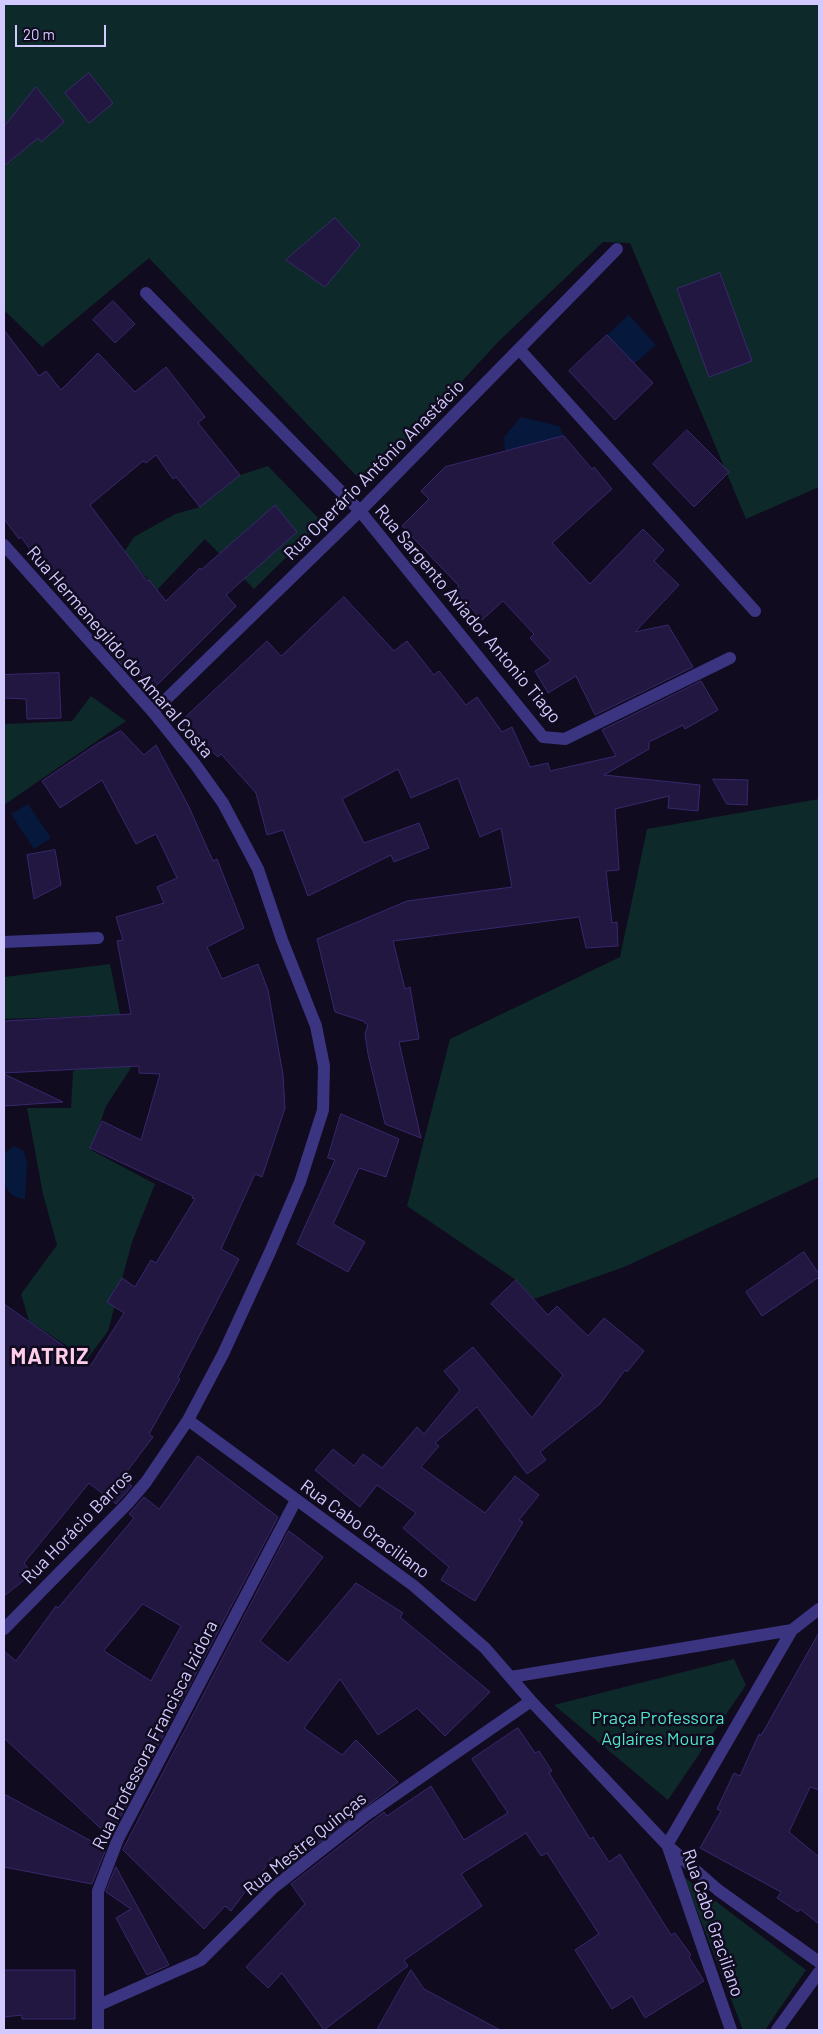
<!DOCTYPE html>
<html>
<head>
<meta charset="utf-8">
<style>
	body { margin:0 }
	#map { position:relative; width:823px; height:2034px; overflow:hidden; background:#100b1f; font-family:Barlow,sans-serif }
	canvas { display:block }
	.frame { position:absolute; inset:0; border:5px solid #d2caff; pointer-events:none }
	.scale { position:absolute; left:15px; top:25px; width:91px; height:22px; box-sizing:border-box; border:2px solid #d2caff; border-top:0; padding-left:6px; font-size:15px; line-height:18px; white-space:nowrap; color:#d2caff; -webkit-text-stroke:4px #100b1f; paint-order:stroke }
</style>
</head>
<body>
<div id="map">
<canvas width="823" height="2034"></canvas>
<div class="frame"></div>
<div class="scale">20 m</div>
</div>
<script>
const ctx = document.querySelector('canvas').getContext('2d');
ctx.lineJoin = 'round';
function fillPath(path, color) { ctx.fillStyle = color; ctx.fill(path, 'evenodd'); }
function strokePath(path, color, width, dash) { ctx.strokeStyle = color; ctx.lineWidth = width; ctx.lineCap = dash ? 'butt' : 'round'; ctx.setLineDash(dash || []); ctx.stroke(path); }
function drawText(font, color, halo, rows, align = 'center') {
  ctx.font = font + ' Barlow,sans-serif'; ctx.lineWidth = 5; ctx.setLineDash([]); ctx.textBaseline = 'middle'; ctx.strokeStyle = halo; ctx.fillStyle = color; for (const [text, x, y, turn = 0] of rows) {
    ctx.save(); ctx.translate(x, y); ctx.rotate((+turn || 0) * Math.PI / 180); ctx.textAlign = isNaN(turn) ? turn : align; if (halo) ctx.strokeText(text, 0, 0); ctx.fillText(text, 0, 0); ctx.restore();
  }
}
fillPath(new Path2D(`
	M 4,4 L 819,4 L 819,487 L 746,519 L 630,243 L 603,242 L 497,343 L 366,486 L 149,258 L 42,347 L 4,310 Z
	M 268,466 L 322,522 L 254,589 L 205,539 L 157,590 L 124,552 L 134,537 L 175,514 L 200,507 L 240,475 Z
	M 91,696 L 126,721 L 4,805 L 4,724 L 72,721 Z
	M 819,799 L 819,1177 L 624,1267 L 534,1299 L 516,1280 L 407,1206 L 450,1039 L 620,957 L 647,829 Z
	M 110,964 L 131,1068 L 106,1106 L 91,1150 L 155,1184 L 132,1242 L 108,1331 L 87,1359 L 29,1321 L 21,1294 L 57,1245 L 43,1194 L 27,1108 L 71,1108 L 73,1071 L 94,1066 L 97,1016 L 4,1019 L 4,977 Z
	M 734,1659 L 746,1685 L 668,1800 L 554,1705 Z
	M 684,1877 L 806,1970 L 765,2030 L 743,2030 Z`), '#0e2929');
fillPath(new Path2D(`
	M 629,315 L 656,345 L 634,364 L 607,335 Z
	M 521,417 L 559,426 L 564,436 L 505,451 L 504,437 Z
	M 28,804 L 51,838 L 34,849 L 11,814 Z
	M 14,1146 L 24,1151 L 27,1164 L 25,1199 C 0,1197 3,1173 4,1153 Z`), '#07183d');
const building = new Path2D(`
	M 89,73 L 113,103 L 89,123 L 65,93 Z
	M 36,87 L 64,122 L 41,142 L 38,138 L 4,166 L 4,127 Z
	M 335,218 L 360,245 L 325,287 L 286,260 Z
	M 720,273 L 752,361 L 709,377 L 677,289 Z
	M 113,301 L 135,324 L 115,343 L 93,320 Z
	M 4,330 L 39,376 L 46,371 L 61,390 L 98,353 L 135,392 L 166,367 L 205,417 L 198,423 L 240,475 L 200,507 L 176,477 L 173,479 L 156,455 L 146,463 L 143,461 L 90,505 L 147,581 L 149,580 L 166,601 L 200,568 L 201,570 L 275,505 L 297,532 L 226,595 L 236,606 L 154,688 L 133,667 L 127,671 L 105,646 L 55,580 L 55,583 L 21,537 L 19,539 L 4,519 Z
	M 607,335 L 653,383 L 615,420 L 569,371 Z
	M 687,430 L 729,472 L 694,507 L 653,464 Z
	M 564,436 L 592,469 L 594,467 L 612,489 L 552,543 L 590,584 L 643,529 L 664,550 L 654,561 L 679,585 L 635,632 L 668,625 L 693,667 L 595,715 L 576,676 L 548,693 L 535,671 L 551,661 L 530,638 L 534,634 L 503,601 L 482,620 L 454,590 L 459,586 L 402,526 L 429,499 L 421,491 L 445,467 Z
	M 344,597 L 394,651 L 407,641 L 434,675 L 439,671 L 466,705 L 477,697 L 502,732 L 512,727 L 530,767 L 548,763 L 550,771 L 616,756 L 602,730 L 701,681 L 718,710 L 685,729 L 683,725 L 649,742 L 649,749 L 604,775 L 700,785 L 698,811 L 668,808 L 669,796 L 615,809 L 619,870 L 606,871 L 612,923 L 617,922 L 618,946 L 586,948 L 579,917 L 393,941 L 405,989 L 410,987 L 419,1039 L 399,1042 L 421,1138 L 385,1124 L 368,1054 L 365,1034 L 368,1025 L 363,1021 L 335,1012 L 317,939 L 407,901 L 512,887 L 501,828 L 480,837 L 458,778 L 411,798 L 398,769 L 342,799 L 364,843 L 419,823 L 429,848 L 394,862 L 391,855 L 308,896 L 283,830 L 267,835 L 256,793 L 221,754 L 218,757 L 180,722 L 267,641 L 281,656 Z
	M 59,673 L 61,718 L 27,719 L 26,699 L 4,698 L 4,675 Z
	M 121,731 L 144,755 L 156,745 L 189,807 L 213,861 L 217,859 L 244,928 L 207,947 L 222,979 L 258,964 L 268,990 L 283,1075 L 285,1108 L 262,1177 L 255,1174 L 221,1249 L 239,1259 L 178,1377 L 180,1379 L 149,1434 L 153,1437 L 122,1478 L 132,1486 L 116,1504 L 89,1483 L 24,1563 L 32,1574 L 4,1596 L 4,1304 L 91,1365 L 124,1313 L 107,1302 L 122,1278 L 135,1287 L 151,1260 L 156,1263 L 195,1199 L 192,1198 L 193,1196 L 90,1148 L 102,1121 L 141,1140 L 160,1074 L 139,1073 L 139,1066 L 4,1073 L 4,1021 L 131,1014 L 117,941 L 123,940 L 116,917 L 164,903 L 157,887 L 177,878 L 156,834 L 136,844 L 102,780 L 60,808 L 42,781 L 97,744 Z
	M 713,779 L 748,780 L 747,805 L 727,804 Z
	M 55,850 L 61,885 L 34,899 L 27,855 Z
	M 4,1074 L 63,1102 L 4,1106 Z
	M 341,1114 L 399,1139 L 386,1177 L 359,1168 L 333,1224 L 365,1242 L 348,1272 L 297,1244 L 335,1160 L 328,1158 Z
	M 804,1252 L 819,1274 L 819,1277 L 762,1316 L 746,1292 Z
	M 516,1280 L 548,1315 L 557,1306 L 588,1336 L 604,1318 L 644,1351 L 627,1372 L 625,1370 L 600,1404 L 540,1452 L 546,1460 L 527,1474 L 477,1407 L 435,1443 L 439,1446 L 421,1467 L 485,1513 L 515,1476 L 539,1495 L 519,1520 L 523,1522 L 475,1601 L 441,1580 L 449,1567 L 403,1528 L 416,1513 L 377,1485 L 360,1507 L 315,1470 L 333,1449 L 354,1466 L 363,1454 L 382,1468 L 417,1427 L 424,1434 L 460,1390 L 444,1371 L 473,1347 L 532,1418 L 563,1375 L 491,1304 Z
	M 198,1456 L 278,1517 L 110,1837 L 4,1738 L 4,1651 L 16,1661 L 56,1606 L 58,1608 L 134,1518 L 129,1514 L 144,1497 L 159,1509 ZM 143,1604 L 181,1626 L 151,1681 L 104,1651 Z
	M 289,1531 L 323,1557 L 260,1641 L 288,1663 L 356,1583 L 403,1613 L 400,1617 L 490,1692 L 445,1736 L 417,1708 L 378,1735 L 340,1679 L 304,1728 L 342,1755 L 356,1740 L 398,1782 L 282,1871 L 272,1857 L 253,1886 L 251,1884 L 231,1911 L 225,1906 L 204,1929 L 123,1850 Z
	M 819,1633 L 819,1790 L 810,1787 L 789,1832 L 819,1857 L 819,1924 L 800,1909 L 798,1912 L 777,1898 L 781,1892 L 700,1848 L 721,1811 L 717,1809 L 734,1773 L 740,1776 L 759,1734 L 761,1735 Z
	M 518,1728 L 535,1753 L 539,1751 L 552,1771 L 549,1773 L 590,1839 L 593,1837 L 609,1862 L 620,1854 L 671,1935 L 675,1933 L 691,1955 L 689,1957 L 704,1981 L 645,2018 L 632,1996 L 612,2009 L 575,1950 L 599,1934 L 547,1853 L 541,1856 L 526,1833 L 461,1874 L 482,1906 L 404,1960 L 408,1966 L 324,2030 L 282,1973 L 268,1988 L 246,1967 L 305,1904 L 291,1884 L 384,1812 L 387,1816 L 431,1786 L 464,1840 L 508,1813 L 472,1759 Z
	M 4,1794 L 106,1849 L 92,1884 L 4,1867 Z
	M 116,1867 L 169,1965 L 147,1975 L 116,1918 L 131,1909 L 106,1892 Z
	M 4,1970 L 75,1970 L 75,2019 L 22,2019 L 22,2015 L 4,2017 Z
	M 411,1970 L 424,1989 L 500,2030 L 377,2030 Z`);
fillPath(building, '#211741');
strokePath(building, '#39286e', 1);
strokePath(new Path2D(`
	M 146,293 L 360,511 L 543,737 L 565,739 L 730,658
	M 519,349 L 755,611
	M 4,545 L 153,712 L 195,764 L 223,803 L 258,869 L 282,940 L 316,1026 L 324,1066 L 323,1110 L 300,1182 L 270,1252 L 223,1354 L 188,1420 L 146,1482 L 128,1503 L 4,1629
	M 153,712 L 360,511 L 617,249
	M 4,942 L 98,938
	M 188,1420 L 414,1586 L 485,1648 L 531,1701 L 667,1845 L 718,1890 L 819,1962
	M 511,1677 L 792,1630
	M 667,1845 L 792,1630 L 819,1609
	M 668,1847 L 731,2030
	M 99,2005 L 201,1960 L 273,1888 L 366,1815 L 531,1701
	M 98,2030 L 98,1891 L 118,1839 L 296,1500
	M 777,2030 L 819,1972`), '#3b3481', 12);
drawText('18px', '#d2caff', '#100b1f', [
	["Rua Operário Antônio Anastácio",374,470,-45],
	["Rua Sargento Aviador Antonio Tiago",468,614,50],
	["Rua Hermenegildo do Amaral Costa",120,652,49],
	["Rua Horácio Barros",77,1527,-46],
	["Rua Cabo Graciliano",365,1529,36],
	["Rua Professora Francisca Izidora",155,1735,-63],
	["Rua Mestre Quinças",305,1844,-39],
	["Rua Cabo Graciliano",713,1923,71]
]);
drawText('18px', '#51e3c6', '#100b1f', [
	["Praça Professora",658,1718],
	["Aglaíres Moura",658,1739]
]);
ctx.letterSpacing = '1px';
drawText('bold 22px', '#ffccea', '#100b1f', [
	["MATRIZ",50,1357]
]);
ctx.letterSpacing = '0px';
</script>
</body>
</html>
